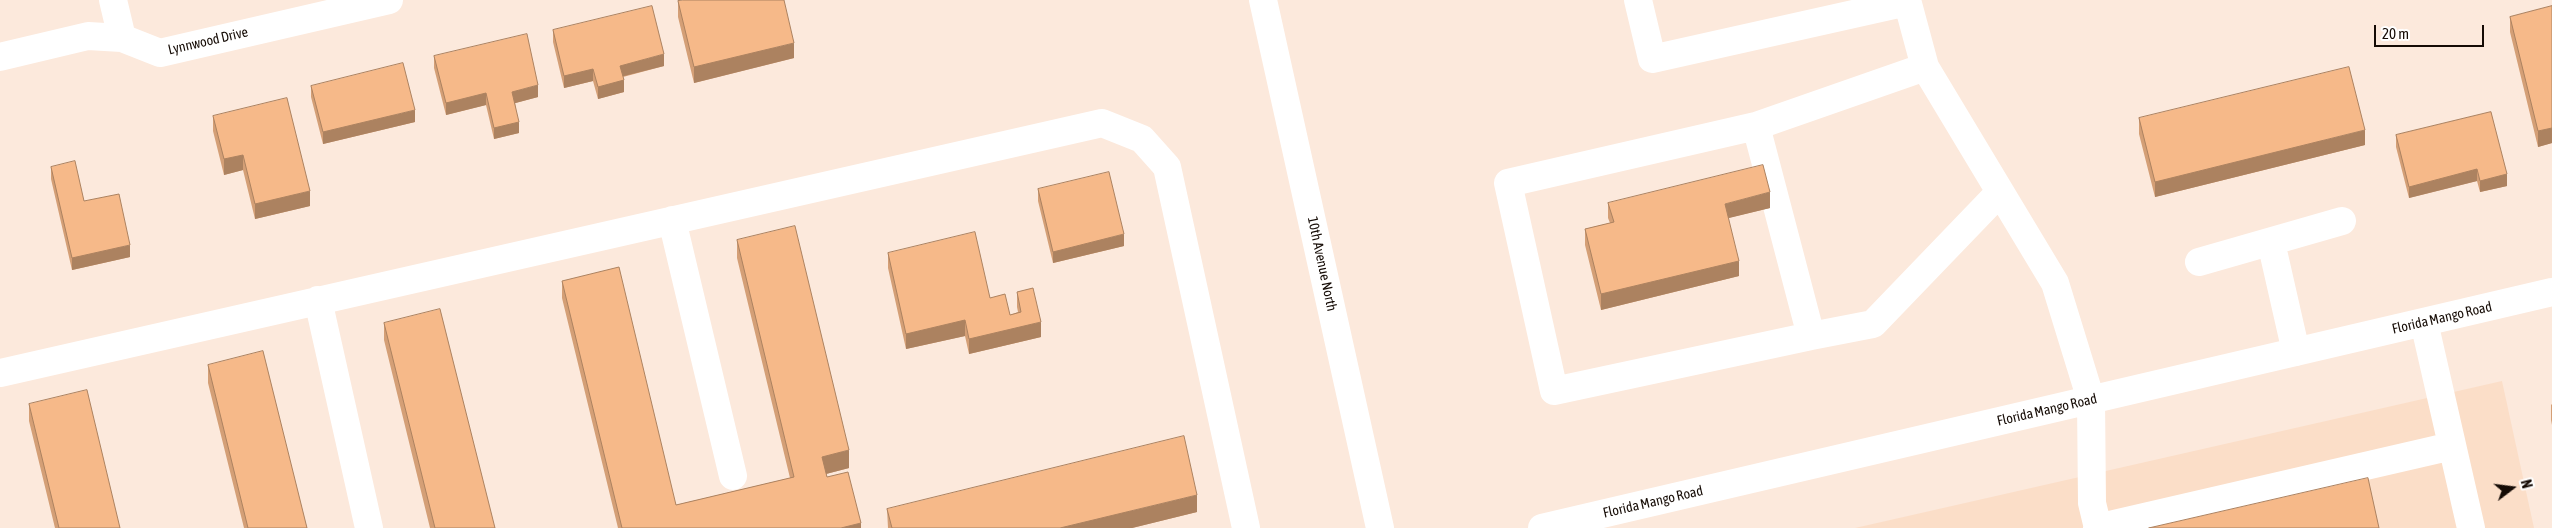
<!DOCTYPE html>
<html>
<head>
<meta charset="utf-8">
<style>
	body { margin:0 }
	#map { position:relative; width:2552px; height:528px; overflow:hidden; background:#fce9dc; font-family:"Asap Condensed",sans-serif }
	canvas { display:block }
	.north { position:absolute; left:2487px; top:463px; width:50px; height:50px; -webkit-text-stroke:4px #fff; paint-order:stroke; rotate:75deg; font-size:14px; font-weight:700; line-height:20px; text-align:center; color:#150b05 }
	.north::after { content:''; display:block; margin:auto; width:18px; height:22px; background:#150b05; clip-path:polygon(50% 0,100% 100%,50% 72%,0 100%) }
	.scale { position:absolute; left:2374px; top:25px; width:110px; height:22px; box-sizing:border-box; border:2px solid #150b05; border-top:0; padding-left:6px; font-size:15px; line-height:18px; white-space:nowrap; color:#150b05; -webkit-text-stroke:4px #fff; paint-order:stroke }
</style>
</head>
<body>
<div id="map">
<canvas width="2552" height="528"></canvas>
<div class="north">N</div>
<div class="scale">20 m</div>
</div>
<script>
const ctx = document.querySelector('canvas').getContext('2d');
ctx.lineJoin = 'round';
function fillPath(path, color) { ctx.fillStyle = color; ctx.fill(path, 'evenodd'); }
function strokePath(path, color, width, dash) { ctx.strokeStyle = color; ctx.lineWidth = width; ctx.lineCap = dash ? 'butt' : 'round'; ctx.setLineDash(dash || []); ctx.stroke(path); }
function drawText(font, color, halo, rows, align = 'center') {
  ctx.font = font + ' "Asap Condensed",sans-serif'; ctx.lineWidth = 4.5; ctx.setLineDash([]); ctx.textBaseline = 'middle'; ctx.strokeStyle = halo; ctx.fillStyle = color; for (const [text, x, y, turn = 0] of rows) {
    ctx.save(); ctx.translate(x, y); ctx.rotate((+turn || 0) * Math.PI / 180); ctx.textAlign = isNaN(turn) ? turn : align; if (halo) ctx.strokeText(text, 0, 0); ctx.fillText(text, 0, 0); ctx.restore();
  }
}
fillPath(new Path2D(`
	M 2502,381 L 2534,528 L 1855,528 Z`), '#fbdec8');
strokePath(new Path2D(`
	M 113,0 L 122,38
	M 1263,0 L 1380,528
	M 1638,0 L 1652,59 L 1907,2
	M 1907,0 L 1925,67 L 2055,283 L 2091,400 L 2092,503 L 2098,528
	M 0,57 L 88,36 L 122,38 L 160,53 L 389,0
	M 1756,126 L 1811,336 L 1554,391 L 1508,183 L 1756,126 L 1925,67
	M 672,220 L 733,476
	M 2271,242 L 2296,352
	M 2199,262 L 2342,221
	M 318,300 L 369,528
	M 2424,322 L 2471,528
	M 1811,336 L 1873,324 L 2000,192
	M 0,373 L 1102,123 L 1142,139 L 1167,167 L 1246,528
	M 1542,528 L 2552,292
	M 2097,528 L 2452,446`), '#fff', 28);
fillPath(new Path2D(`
	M 678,1 L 794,58 L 694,83 L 678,17 Z
	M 2552,6 L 2552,143 L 2538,147 L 2510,32 L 2510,17 Z
	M 553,30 L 664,66 L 623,77 L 624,92 L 598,99 L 593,81 L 564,88 L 553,42 Z
	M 434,56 L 538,97 L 515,103 L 519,133 L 494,139 L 486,105 L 446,115 L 434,68 Z
	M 311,86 L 415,122 L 323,144 L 311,97 Z
	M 2491,112 L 2507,186 L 2480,192 L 2477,181 L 2409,198 L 2396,147 L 2396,135 Z
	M 213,116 L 310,206 L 255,219 L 243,170 L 224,175 L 213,131 Z
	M 2139,118 L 2365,145 L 2155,197 L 2139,134 Z
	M 51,167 L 84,201 L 130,257 L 72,270 L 51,179 Z
	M 1038,189 L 1124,246 L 1053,263 L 1038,201 Z
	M 1608,203 L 1770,208 L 1728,218 L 1739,276 L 1601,310 L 1585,245 L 1585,229 L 1610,223 L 1608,218 Z
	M 737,240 L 849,468 L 826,474 L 827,477 L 861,528 L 618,528 L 562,298 L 562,281 L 676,505 L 790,478 L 737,258 Z
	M 888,253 L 990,298 L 1010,315 L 1018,312 L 1017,307 L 1017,292 L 1041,337 L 969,354 L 965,336 L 906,349 L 888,268 Z
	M 384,323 L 495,528 L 430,528 L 384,340 Z
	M 208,365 L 307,528 L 244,528 L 208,383 Z
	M 29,404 L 120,528 L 55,528 L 29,421 Z
	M 2552,404 L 2552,425 L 2551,420 L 2551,405 Z
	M 887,509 L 1197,512 L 1132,528 L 888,528 Z`), '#d49f76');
fillPath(new Path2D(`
	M 794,43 L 794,58 L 694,83 L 694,67 Z
	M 664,54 L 664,66 L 620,77 L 620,66 Z
	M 593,69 L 593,81 L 564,88 L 564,76 Z
	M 624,80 L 624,92 L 598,99 L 598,87 Z
	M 538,85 L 538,97 L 512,104 L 512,92 Z
	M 486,93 L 486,105 L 446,115 L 446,103 Z
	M 415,110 L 415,122 L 323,144 L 323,132 Z
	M 519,122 L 519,133 L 494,139 L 494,128 Z
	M 2552,128 L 2552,143 L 2538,147 L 2538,131 Z
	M 2365,130 L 2365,145 L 2155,197 L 2155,182 Z
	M 243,155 L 243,170 L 224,175 L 224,159 Z
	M 2477,169 L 2477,181 L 2409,198 L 2409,187 Z
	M 2507,174 L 2507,186 L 2480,192 L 2480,181 Z
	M 310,191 L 310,206 L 255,219 L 255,204 Z
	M 1770,192 L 1770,208 L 1725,219 L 1725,204 Z
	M 1124,234 L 1124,246 L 1053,263 L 1053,252 Z
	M 130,245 L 130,257 L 72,270 L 72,258 Z
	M 1739,261 L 1739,276 L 1601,310 L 1601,294 Z
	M 965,320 L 965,336 L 906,349 L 906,334 Z
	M 1041,322 L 1041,337 L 969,354 L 969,339 Z
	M 849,450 L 849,468 L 822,475 L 822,457 Z
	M 1197,495 L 1197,512 L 1132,528 L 1060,528 Z
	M 861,523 L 861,528 L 841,528 Z`), '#ac8260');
const building = new Path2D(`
	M 683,0 L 784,0 L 794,43 L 694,67 L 678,1 Z
	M 652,6 L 664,54 L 620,66 L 624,80 L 598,87 L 593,69 L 564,76 L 553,30 Z
	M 2552,6 L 2552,128 L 2538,131 L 2510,17 Z
	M 527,34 L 538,85 L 512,92 L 519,122 L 494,128 L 486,93 L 446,103 L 434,56 Z
	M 403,63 L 415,110 L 323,132 L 311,86 Z
	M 2349,67 L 2365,130 L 2155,182 L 2139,118 Z
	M 287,98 L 310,191 L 255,204 L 243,155 L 224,159 L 213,116 Z
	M 2491,112 L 2507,174 L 2480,181 L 2477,169 L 2409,187 L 2396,135 Z
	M 75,161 L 84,201 L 119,194 L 130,245 L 72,258 L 51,167 Z
	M 1763,165 L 1770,192 L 1725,204 L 1739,261 L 1601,294 L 1585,229 L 1614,222 L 1608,203 Z
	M 1109,172 L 1124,234 L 1053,252 L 1038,189 Z
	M 795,226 L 849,450 L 822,457 L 827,477 L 848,472 L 861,523 L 841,528 L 622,528 L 562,281 L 619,267 L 676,505 L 794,477 L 737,240 Z
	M 975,232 L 990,298 L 1005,294 L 1010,315 L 1021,312 L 1017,292 L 1033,288 L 1041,322 L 969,339 L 965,320 L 906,334 L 888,253 Z
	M 440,309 L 495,528 L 435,528 L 384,323 Z
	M 263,351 L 307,528 L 248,528 L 208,365 Z
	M 87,390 L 120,528 L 59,528 L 29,404 Z
	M 1184,436 L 1197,495 L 1060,528 L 892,528 L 887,509 Z
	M 2368,478 L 2379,528 L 2149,528 Z`);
fillPath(building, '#f6b989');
strokePath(building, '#ac8260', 1);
drawText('14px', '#150b05', '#fff', [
	["Lynnwood Drive",208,41,-13],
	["10th Avenue North",1322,264,78],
	["Florida Mango Road",2442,318,-13],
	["Florida Mango Road",2047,410,-13],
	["Florida Mango Road",1653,502,-13]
]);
</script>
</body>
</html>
